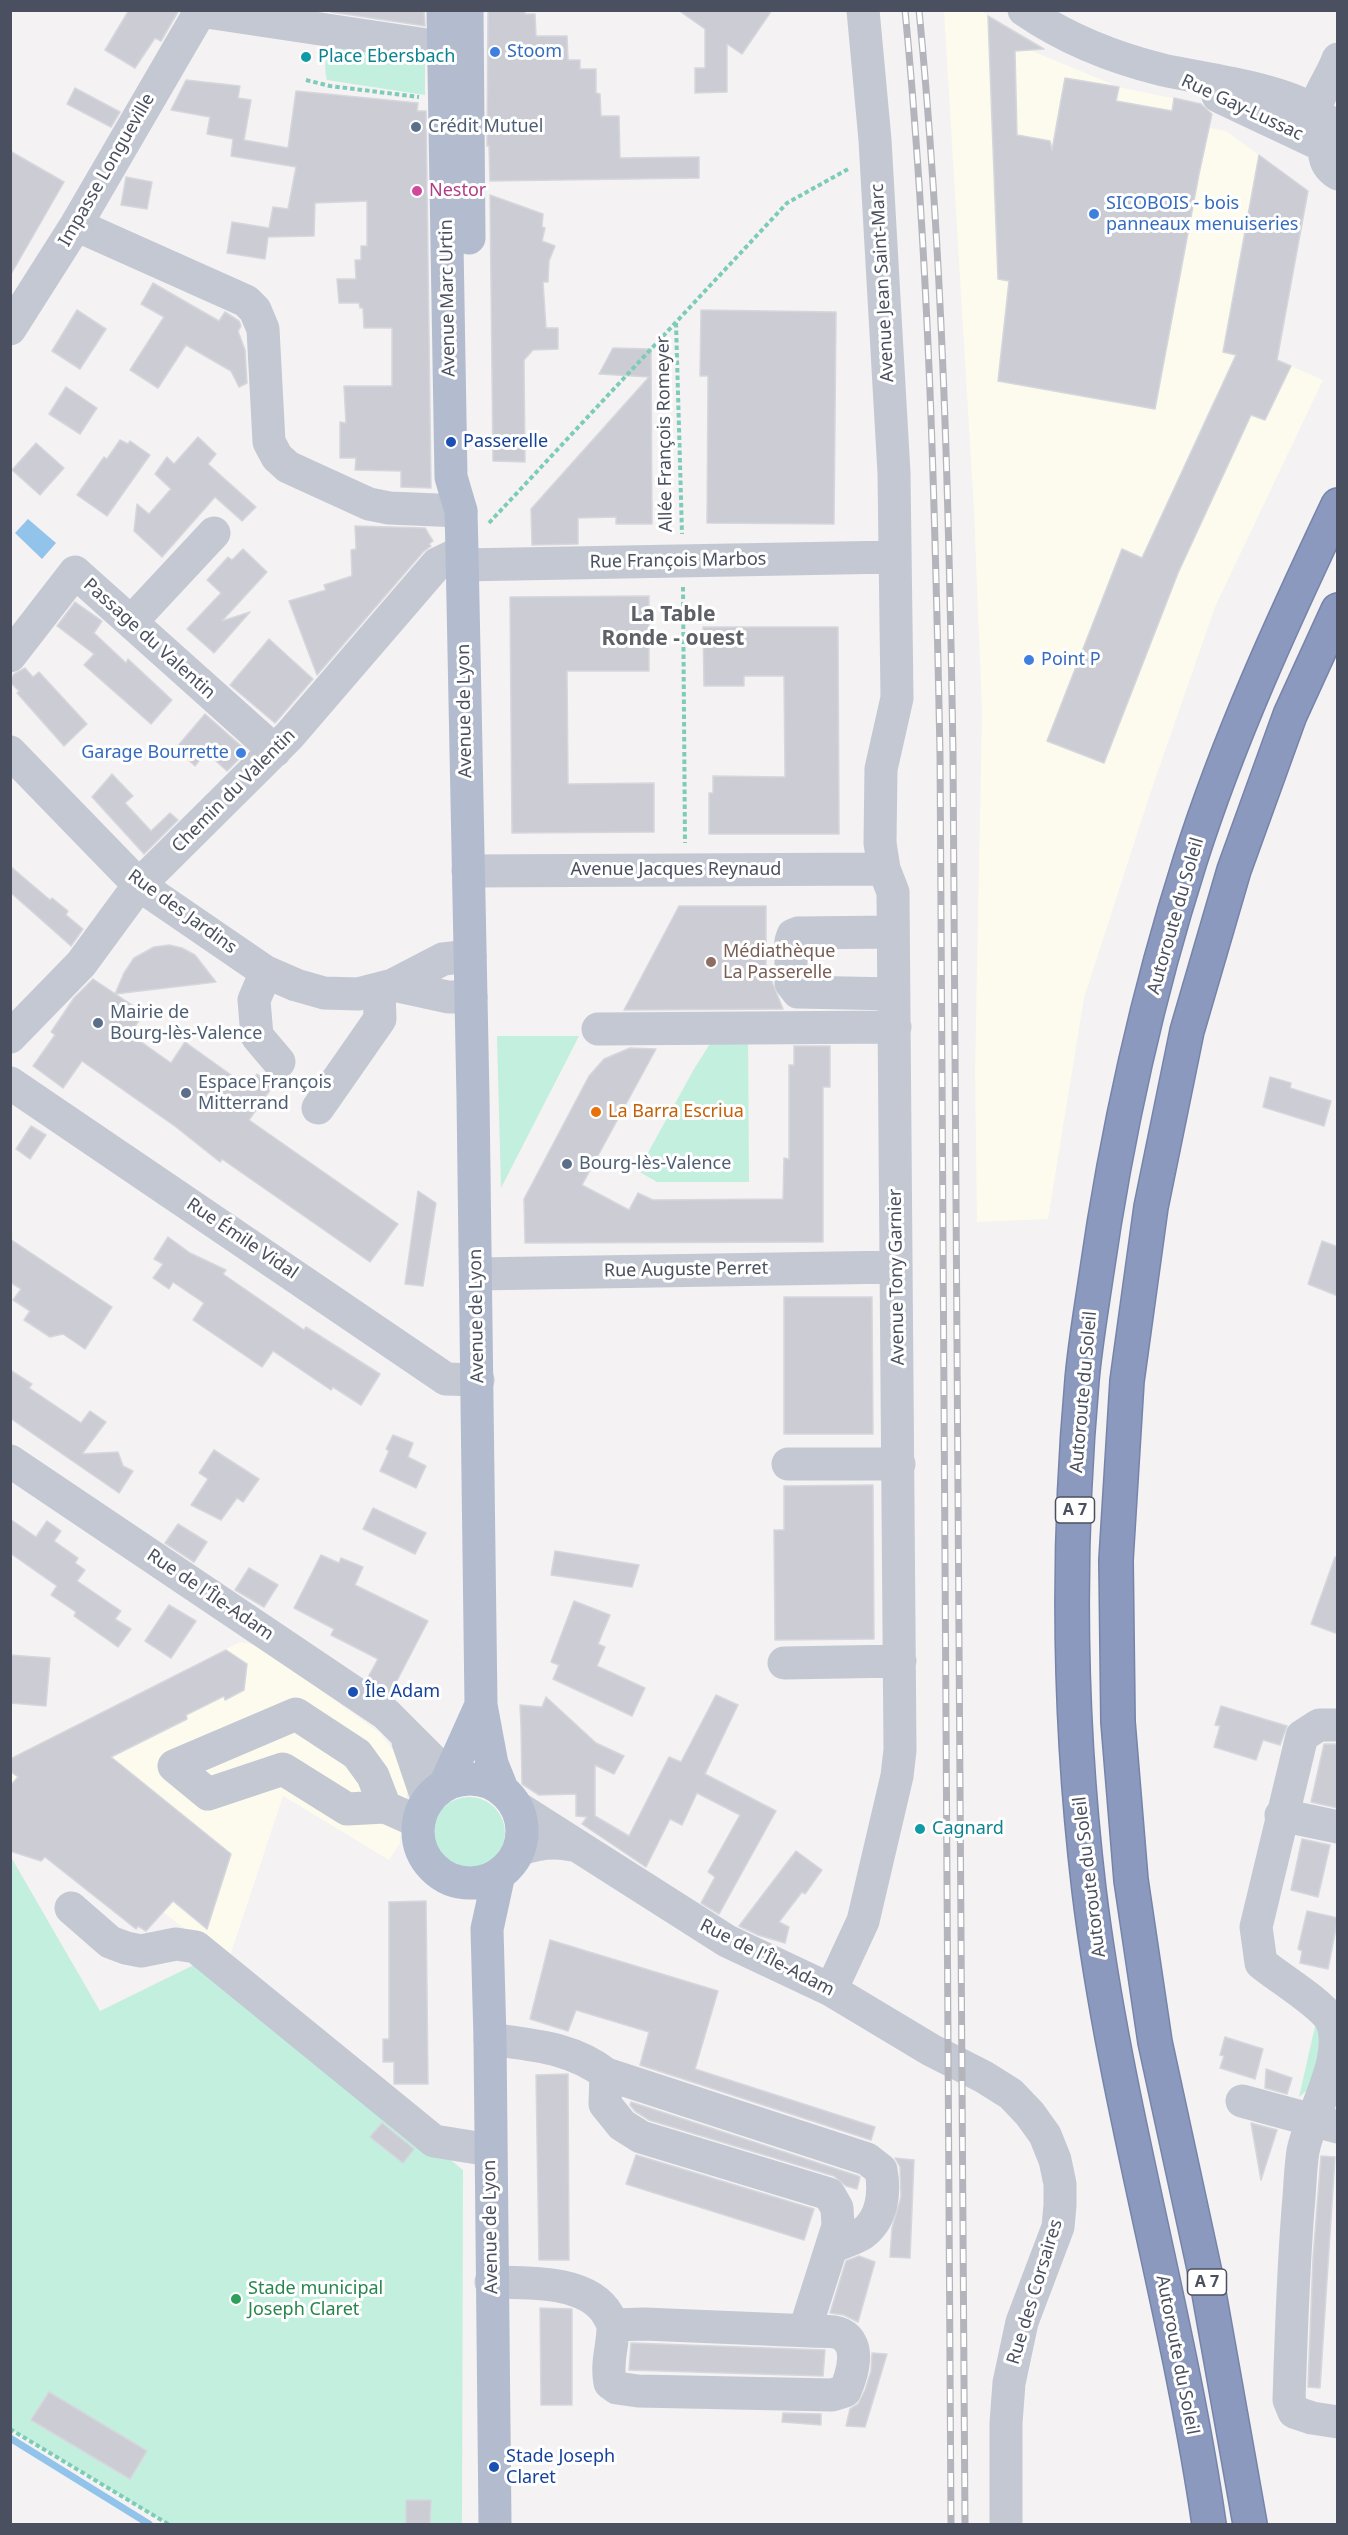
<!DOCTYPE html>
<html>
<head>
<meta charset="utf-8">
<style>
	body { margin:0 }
	#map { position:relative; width:1348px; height:2535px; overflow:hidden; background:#f4f2f2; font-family:"Noto Sans",sans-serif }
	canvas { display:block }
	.frame { position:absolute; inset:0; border:12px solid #4a505f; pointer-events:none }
</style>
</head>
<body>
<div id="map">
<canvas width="1348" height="2535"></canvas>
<div class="frame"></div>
</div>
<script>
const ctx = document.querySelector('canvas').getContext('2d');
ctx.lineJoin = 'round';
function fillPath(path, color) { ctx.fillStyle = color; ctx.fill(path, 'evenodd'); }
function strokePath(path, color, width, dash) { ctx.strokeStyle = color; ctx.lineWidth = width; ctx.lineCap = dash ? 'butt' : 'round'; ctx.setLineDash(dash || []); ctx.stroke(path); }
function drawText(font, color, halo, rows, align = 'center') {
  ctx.font = font + ' "Noto Sans",sans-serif'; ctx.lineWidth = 6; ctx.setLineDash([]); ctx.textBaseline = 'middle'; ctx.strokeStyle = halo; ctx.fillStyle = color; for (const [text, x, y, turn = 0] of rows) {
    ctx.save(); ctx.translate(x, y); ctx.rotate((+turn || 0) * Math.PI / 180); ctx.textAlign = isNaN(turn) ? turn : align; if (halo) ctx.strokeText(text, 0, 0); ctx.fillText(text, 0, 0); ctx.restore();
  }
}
fillPath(new Path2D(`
	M 944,11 L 981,11 L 1027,39 L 1030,50 L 1119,87 L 1214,107 L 1210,128 L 1226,131 L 1308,191 L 1277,360 L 1323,380 L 1215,607 L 1149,797 L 1084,998 L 1048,1219 L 977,1222 L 975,1070 L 982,712 L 974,511 ZM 1214,399 L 1251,415 L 1178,573 L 1104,763 L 1048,741 L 1121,549 L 1142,558 Z
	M 240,1642 L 260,1646 L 380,1733 L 401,1761 L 408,1790 L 401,1824 L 400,1843 L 389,1860 L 283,1796 L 228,1962 L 163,1912 L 11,1784 L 11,1757 Z`), '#fcfbee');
fillPath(new Path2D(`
	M 335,39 L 425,52 L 425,95 L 327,80 C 323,65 326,51 335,39 Z
	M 720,1028 L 748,1028 L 749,1182 L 657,1182 L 638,1171 L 694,1069 Z
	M 497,1036 L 579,1036 L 501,1188 Z
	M433 1833a36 36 0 1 1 72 0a36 36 0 1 1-72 0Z
	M 11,1857 L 100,2011 L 204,1960 L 463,2170 L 462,2524 L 168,2524 L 11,2429 Z
	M 1316,2022 L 1325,2036 L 1315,2084 L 1299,2097 Z`), '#c3efde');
fillPath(new Path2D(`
	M 28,519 L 56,543 L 42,559 L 15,533 Z`), '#92c3ea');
strokePath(new Path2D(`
	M 10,2438 L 149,2524`), '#92c3ea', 7);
const building = new Path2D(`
	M 129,10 L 179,10 L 161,41 L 155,38 L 135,68 L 105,50 Z
	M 331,10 L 424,10 L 425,26 L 331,12 Z
	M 488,10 L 525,10 L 525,14 L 535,14 L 536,36 L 567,36 L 568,60 L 580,60 L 580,69 L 596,69 L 596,93 L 600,94 L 601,116 L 619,116 L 620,158 L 699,157 L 699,178 L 490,181 L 489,146 L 487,146 Z
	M 678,10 L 772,10 L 742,54 L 727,44 L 727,92 L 695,93 L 695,68 L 705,68 L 705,29 Z
	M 988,16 L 1044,49 L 1015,51 L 1017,135 L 1050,141 L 1052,150 L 1065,78 L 1119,87 L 1116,101 L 1172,111 L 1174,98 L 1201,104 L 1212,114 L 1199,174 L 1155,409 L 998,381 L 1009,281 L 998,279 Z
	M 186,80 L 240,86 L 238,98 L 251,100 L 244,140 L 288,148 L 296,91 L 418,103 L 417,111 L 426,111 L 431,488 L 401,487 L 401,471 L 355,470 L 356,458 L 340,458 L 340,422 L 346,423 L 344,386 L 392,386 L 392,328 L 364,328 L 363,308 L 360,308 L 359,303 L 339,303 L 337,279 L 356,279 L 355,260 L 361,260 L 361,246 L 367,246 L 367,201 L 315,203 L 314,236 L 268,237 L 265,259 L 227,253 L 232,222 L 269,228 L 273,207 L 288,209 L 296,167 L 231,156 L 233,139 L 207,134 L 210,117 L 171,110 Z
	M 75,88 L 120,112 L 111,127 L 67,104 Z
	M 10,151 L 64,182 L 10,276 Z
	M 1259,155 L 1308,191 L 1277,360 L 1291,366 L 1265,420 L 1251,415 L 1178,573 L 1104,763 L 1047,741 L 1122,549 L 1142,558 L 1236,355 L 1223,352 Z
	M 126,177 L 152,182 L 147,209 L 121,205 Z
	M 490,195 L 543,214 L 542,227 L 545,228 L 542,241 L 555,246 L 549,261 L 548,282 L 543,282 L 546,328 L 558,328 L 558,349 L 533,350 L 524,360 L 525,462 L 493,461 Z
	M 153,283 L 219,321 L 225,312 L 239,321 L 241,326 L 238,331 L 245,350 L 247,383 L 239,387 L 231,371 L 186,345 L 158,388 L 130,370 L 164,317 L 141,304 Z
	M 77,310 L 106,329 L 80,369 L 52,351 Z
	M 701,310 L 836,312 L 834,524 L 707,523 L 708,376 L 700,376 Z
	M 613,348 L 651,349 L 652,524 L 616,524 L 616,517 L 578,518 L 578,544 L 532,545 L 531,509 L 649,377 L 599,374 Z
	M 66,387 L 97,408 L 80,434 L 49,414 Z
	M 198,437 L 216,454 L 208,464 L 256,507 L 242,521 L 215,497 L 162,557 L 134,531 L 137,504 L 149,514 L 171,489 L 155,474 L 167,457 L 174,464 Z
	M 120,440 L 128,444 L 130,441 L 150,455 L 107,516 L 77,495 L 104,457 L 107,459 Z
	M 36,443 L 64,468 L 40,495 L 12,470 Z
	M 355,526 L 425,528 L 433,541 L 429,544 L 431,546 L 423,552 L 317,675 L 289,601 L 326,590 L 324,585 L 352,576 L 351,550 L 356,549 Z
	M 243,549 L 267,572 L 222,621 L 250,612 L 214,653 L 187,629 L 221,593 L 207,580 L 228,557 L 232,560 Z
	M 649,596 L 649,671 L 567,671 L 568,784 L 654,783 L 654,832 L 512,833 L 510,597 Z
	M 75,602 L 102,621 L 94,633 L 126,663 L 128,659 L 172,700 L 151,724 L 84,665 L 94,654 L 57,626 Z
	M 703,627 L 838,627 L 839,834 L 709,834 L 709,793 L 713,793 L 713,776 L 785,777 L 784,676 L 744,676 L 744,686 L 704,686 Z
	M 269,639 L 313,679 L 275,723 L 230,685 Z
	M 25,668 L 33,677 L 39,672 L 87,724 L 64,746 L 17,693 L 19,691 L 10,682 L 14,674 Z
	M 205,714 L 247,751 L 227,771 L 206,752 L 195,766 L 176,748 Z
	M 112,774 L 133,796 L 125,803 L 151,831 L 170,813 L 178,820 L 144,854 L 92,797 Z
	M 10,866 L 50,900 L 52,898 L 68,911 L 66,915 L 83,929 L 71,946 L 10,892 Z
	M 679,906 L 766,906 L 766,967 L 783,1009 L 624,1010 Z
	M 169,945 L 182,948 L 195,955 L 216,982 L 115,994 L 124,973 L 134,958 L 154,947 Z
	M 93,979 L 144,1013 L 130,1034 L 171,1063 L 185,1042 L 248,1087 L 257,1074 L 273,1086 L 249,1120 L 398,1224 L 370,1262 L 222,1159 L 220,1162 L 176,1127 L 82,1061 L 63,1088 L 33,1066 L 55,1035 L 51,1032 L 74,998 Z
	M 794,1046 L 830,1046 L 830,1087 L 823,1087 L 823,1242 L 525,1243 L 524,1199 L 589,1076 L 604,1059 L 630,1048 L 656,1049 L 582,1185 L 629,1210 L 638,1193 L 653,1200 L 783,1199 L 784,1158 L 789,1159 L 789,1065 L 794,1065 Z
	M 1270,1077 L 1291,1083 L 1290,1088 L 1331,1101 L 1324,1126 L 1263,1107 Z
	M 31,1126 L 46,1135 L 30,1159 L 16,1149 Z
	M 418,1191 L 436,1203 L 423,1286 L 405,1284 Z
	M 168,1237 L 190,1253 L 226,1270 L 223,1274 L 304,1330 L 306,1327 L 380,1374 L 361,1405 L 333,1387 L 331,1390 L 273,1351 L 262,1367 L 193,1320 L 204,1303 L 173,1282 L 169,1289 L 153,1278 L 163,1264 L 154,1259 Z
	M 10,1239 L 112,1307 L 85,1349 L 63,1334 L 50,1337 L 24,1320 L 30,1311 L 13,1300 L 21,1289 L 10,1282 Z
	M 1322,1241 L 1338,1247 L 1338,1296 L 1308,1284 Z
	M 784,1297 L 872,1297 L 873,1434 L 784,1434 Z
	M 10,1370 L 32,1384 L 29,1388 L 81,1423 L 90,1411 L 106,1422 L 82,1454 L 118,1452 L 123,1466 L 133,1471 L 119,1493 L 10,1418 Z
	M 393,1435 L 413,1443 L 408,1457 L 426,1466 L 416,1488 L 380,1471 L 389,1451 L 386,1449 Z
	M 214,1450 L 259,1479 L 243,1502 L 237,1498 L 221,1520 L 191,1505 L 208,1479 L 199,1473 Z
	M 873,1485 L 874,1639 L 775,1640 L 774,1530 L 784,1530 L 784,1486 Z
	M 373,1508 L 426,1533 L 415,1554 L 363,1529 Z
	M 10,1519 L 36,1537 L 47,1521 L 61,1531 L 54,1541 L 78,1558 L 75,1563 L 85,1570 L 77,1581 L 121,1611 L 115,1619 L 131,1629 L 118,1647 L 74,1616 L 76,1612 L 51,1595 L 57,1586 L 10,1553 Z
	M 178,1524 L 207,1542 L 194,1562 L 165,1543 Z
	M 555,1551 L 639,1565 L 632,1587 L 551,1575 Z
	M 321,1555 L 339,1563 L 341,1558 L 363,1567 L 355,1585 L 428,1621 L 390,1694 L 367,1679 L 378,1659 L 331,1635 L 334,1629 L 294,1608 Z
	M 1335,1557 L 1338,1557 L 1338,1634 L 1311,1624 Z
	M 249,1568 L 278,1585 L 264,1607 L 235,1590 Z
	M 574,1601 L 610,1615 L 598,1644 L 605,1647 L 597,1666 L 645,1688 L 632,1716 L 553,1679 L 559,1665 L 551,1662 Z
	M 169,1605 L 196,1621 L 171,1658 L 145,1641 Z
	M 226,1650 L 247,1664 L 244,1690 L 225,1700 L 224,1696 L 186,1715 L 187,1719 L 111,1757 L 231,1854 L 207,1929 L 173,1901 L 146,1931 L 138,1926 L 136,1929 L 45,1857 L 41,1861 L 10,1851 L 10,1786 L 18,1777 L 10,1771 L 10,1759 Z
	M 10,1655 L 50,1658 L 46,1706 L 10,1703 Z
	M 716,1695 L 738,1705 L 705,1774 L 776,1811 L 719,1914 L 701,1903 L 715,1877 L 708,1872 L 740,1815 L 697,1793 L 682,1825 L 670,1819 L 646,1867 L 582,1824 L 587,1817 L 576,1816 L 576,1794 L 539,1795 L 522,1784 L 521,1726 L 520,1705 L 542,1707 L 546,1697 L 596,1743 L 624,1756 L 614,1774 L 595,1765 L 595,1816 L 629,1836 L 669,1757 L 681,1762 Z
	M 1221,1706 L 1287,1726 L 1280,1745 L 1263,1740 L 1256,1760 L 1214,1747 L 1220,1726 L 1215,1725 Z
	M 1324,1744 L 1338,1744 L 1338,1808 L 1311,1802 Z
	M 1302,1839 L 1330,1845 L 1318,1897 L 1291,1890 Z
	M 796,1851 L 822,1870 L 805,1894 L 802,1892 L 779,1922 L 789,1927 L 785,1943 L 758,1935 L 739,1926 Z
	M 426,1901 L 428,2084 L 394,2084 L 394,2062 L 383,2062 L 383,2039 L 389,2039 L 389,1902 Z
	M 1307,1911 L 1338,1918 L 1328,1969 L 1300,1963 L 1302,1951 L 1298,1949 Z
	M 550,1940 L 718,1991 L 695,2069 L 875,2127 L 871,2140 L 640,2065 L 649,2032 L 576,2010 L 568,2031 L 530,2019 Z
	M 1225,2037 L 1263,2049 L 1255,2079 L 1220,2068 L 1224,2056 L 1220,2055 Z
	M 1266,2069 L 1292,2078 L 1287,2094 L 1265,2088 Z
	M 568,2074 L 569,2260 L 539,2260 L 536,2075 Z
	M 631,2102 L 858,2176 L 860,2177 L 857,2189 L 846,2186 L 834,2176 L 649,2120 L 635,2111 L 630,2105 Z
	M 382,2123 L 414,2149 L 403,2163 L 370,2137 Z
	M 1251,2123 L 1277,2130 L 1261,2180 Z
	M 636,2155 L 814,2209 L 804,2240 L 626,2184 Z
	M 1321,2156 L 1335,2157 L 1320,2388 L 1308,2387 L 1313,2258 Z
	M 895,2158 L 914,2160 L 910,2258 L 890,2257 L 892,2228 L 901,2197 L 900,2167 Z
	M 859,2256 L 875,2262 L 858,2322 L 844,2315 L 830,2313 L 846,2261 Z
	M 540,2308 L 572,2309 L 572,2405 L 541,2405 Z
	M 631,2343 L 825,2350 L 823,2376 L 629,2370 Z
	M 872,2353 L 887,2354 L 865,2427 L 846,2426 L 850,2409 L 858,2404 L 865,2390 L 871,2371 Z
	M 49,2392 L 147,2451 L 130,2479 L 31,2420 Z
	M 783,2413 L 821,2414 L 821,2425 L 782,2422 Z
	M 406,2500 L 431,2500 L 430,2524 L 406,2524 Z`);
fillPath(building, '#cccdd4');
strokePath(building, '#d6d6dd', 1.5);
const highway = new Path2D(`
	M 1209,2524 C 1178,2311 1115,2104 1089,1890 C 1069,1721 1067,1549 1082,1380 C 1085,1346 1091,1311 1096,1277 C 1116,1137 1147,996 1190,861 C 1229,738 1283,621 1338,505
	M 1250,2524 L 1207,2282 L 1155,2042 L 1131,1880 L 1118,1722 L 1116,1560 L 1127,1381 L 1151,1207 L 1187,1031 L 1234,870 L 1290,715 L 1338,610`);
strokePath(highway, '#7784aa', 36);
strokePath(new Path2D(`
	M 306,80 L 330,86 L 419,97
	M 676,323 L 682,534
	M 489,523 L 787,203 L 850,168
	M 683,587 L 685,843
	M 10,2429 L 168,2524`), '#7cccb7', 4, [4.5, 3]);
strokePath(new Path2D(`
	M 1024,10 C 1066,39 1114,58 1163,70 C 1204,79 1278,88 1313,110 C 1322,115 1329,124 1337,131
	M 200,11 L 467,51
	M 1218,96 L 1324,146
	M 1336,131 C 1320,143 1321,163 1338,174
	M 1316,132 C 1307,106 1329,84 1338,59
	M 76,225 L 246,301 L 255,310 L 263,329 L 269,442 L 277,457 L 288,467 L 369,504 L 389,508 L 461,511
	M 10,329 L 76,225 L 201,10
	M 462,565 L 894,557
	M 131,622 L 214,533
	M 10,656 L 75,572 L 275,751
	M 10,752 L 139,885 L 266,972 L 296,985 L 324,993 L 358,994 L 393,985 L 443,959 L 470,956
	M 468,871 L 884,869
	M 892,932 L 798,933 L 793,935 L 791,941 L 791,983 L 798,992 L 894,994
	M 266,972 L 254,1000 L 257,1036 L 279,1062
	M 393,985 L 448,997 L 471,997
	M 598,1029 L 895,1027
	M 10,1037 L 81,964 L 139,885 L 289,736 L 437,564 L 462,552
	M 10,1083 L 446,1379 L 478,1380
	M 318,1108 L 380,1019 L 379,990
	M 476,1274 L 896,1267
	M 10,1461 L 386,1714 L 442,1770 L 463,1779
	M 788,1464 L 899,1464
	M 784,1663 L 900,1661
	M 1338,1725 L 1319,1725 L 1302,1736 L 1256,1927 L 1261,1963 C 1279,1978 1321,2003 1331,2020 C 1348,2056 1310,2114 1303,2151 C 1300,2170 1300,2190 1298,2209 C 1293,2273 1291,2336 1289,2400 L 1294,2412 L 1312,2418 L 1338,2422
	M 408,1742 L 428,1801
	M 385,1807 L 347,1809 L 283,1769 L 208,1794 L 174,1766 L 296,1714 L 357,1754 L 373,1776 L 385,1807 L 419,1822
	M 518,1808 L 727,1941 L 831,1990 L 931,2050 L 984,2077 L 1011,2094 L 1030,2114 L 1045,2135 L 1055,2160 L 1060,2184 L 1060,2205 L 1058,2227 L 1022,2322 L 1009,2383 L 1006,2423 L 1006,2524
	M 1281,1815 L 1338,1827
	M 519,1850 C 537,1843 554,1841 573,1845
	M 71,1908 L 110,1942 L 126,1948 L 141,1951 L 176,1944 L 196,1947 L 434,2141 L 490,2150
	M 831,1990 L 863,1921 L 897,1776 L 900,1750 L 893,892 L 884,869 L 880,843 L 881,769 L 897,698 L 894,473 L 875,140 L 863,10
	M 490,2039 C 531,2045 572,2047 606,2074 L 605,2104 L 622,2125 L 641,2137 L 829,2194 L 837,2208 L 838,2226 L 808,2320 L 811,2331 C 819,2332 833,2330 841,2334 C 862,2344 852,2375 845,2391 L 832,2395 L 638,2391 L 617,2388 L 610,2383 C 606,2362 613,2347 613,2327 C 613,2323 610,2319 608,2315 C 588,2279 526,2283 491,2282
	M 606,2074 L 867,2159 L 881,2170 C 885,2192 883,2219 862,2234 C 854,2239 841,2243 832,2247
	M 1242,2101 L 1338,2127
	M 613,2325 L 645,2324 L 811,2331`), '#c3c8d3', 33);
strokePath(new Path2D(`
	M 443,10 L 451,477 L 461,511 L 462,552 L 473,1097 L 481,1705 L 492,1764 L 502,1789
	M 467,10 L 469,238
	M418 1831a52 52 0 1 1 104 0a52 52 0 1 1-104 0Z
	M 445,1785 L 481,1705
	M 495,2524 L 490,2039 L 487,1929 L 499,1874`), '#b3bbcf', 33);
strokePath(highway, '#8c99be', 33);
const rail = new Path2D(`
	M 905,10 C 929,258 935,506 940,754 L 951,2524
	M 919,10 C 943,258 949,506 953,754 L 965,2524`);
strokePath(rail, '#b4b5bc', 7);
strokePath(rail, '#fff', 4.5, [14]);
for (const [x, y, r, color] of [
	[495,52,6,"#3f7fe0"],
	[306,57,6,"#0f9aa8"],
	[416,127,6,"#5c6f8a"],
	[417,191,6,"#d1479c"],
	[1094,214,6,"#3f7fe0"],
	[451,442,6,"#1a4fb4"],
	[1029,660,6,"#3f7fe0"],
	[241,753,6,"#3f7fe0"],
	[711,962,6,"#8d6e63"],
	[98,1023,6,"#5c6f8a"],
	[186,1093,6,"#5c6f8a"],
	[596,1112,6,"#e8710a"],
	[567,1164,6,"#5c6f8a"],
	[353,1692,6,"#1a4fb4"],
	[920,1829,6,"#0f9aa8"],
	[236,2299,6,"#2e9e5b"],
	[494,2467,6,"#1a4fb4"]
]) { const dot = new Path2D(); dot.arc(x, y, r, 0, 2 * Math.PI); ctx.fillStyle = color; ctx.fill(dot); strokePath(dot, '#fff', 2); }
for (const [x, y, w] of [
	[1075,1510,39],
	[1207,2282,39]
]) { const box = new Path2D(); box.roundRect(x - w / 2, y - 13, w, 26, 4.5); ctx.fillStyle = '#fff'; ctx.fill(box); strokePath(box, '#4a505f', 1.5); }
drawText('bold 16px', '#4a505f', null, [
	["A 7",1075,1510],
	["A 7",1207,2282]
]);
drawText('18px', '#366cbe', '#fff', [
	["Stoom",507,52],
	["SICOBOIS - bois",1106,204],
	["panneaux menuiseries",1106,225],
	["Point P",1041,660],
	["Garage Bourrette",229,753,"right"]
], 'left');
drawText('18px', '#0d838f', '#fff', [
	["Place Ebersbach",318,57],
	["Cagnard",932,1829]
], 'left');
drawText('18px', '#4a505f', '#fff', [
	["Rue Gay-Lussac",1242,108,25],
	["Impasse Longueville",107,170,-60],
	["Avenue Jean Saint-Marc",883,283,-93],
	["Avenue Marc Urtin",448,298,-91],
	["Allée François Romeyer",665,434,-91],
	["Rue François Marbos",678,561,-1],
	["Passage du Valentin",149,639,42],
	["Avenue de Lyon",465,711,-91],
	["Chemin du Valentin",234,791,-45],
	["Avenue Jacques Reynaud",676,870],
	["Rue des Jardins",182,912,36],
	["Autoroute du Soleil",1176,916,-74],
	["Rue Émile Vidal",242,1239,34],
	["Rue Auguste Perret",686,1270,-1],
	["Avenue Tony Garnier",897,1277,-91],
	["Avenue de Lyon",477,1316,-91],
	["Autoroute du Soleil",1084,1392,-85],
	["Rue de l'Île-Adam",210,1595,34],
	["Autoroute du Soleil",1090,1877,-97],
	["Rue de l'Île-Adam",767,1958,27],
	["Avenue de Lyon",491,2227,-91],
	["Rue des Corsaires",1035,2292,-73],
	["Autoroute du Soleil",1177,2355,79]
]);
drawText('18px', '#4e5e75', '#fff', [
	["Crédit Mutuel",428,127],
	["Mairie de",110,1013],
	["Bourg-lès-Valence",110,1034],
	["Espace François",198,1083],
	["Mitterrand",198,1104],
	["Bourg-lès-Valence",579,1164]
], 'left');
drawText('18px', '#b23c85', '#fff', [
	["Nestor",429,191]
], 'left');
drawText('18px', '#164399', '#fff', [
	["Passerelle",463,442],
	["Île Adam",365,1692],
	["Stade Joseph",506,2457],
	["Claret",506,2478]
], 'left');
drawText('18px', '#785e54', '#fff', [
	["Médiathèque",723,952],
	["La Passerelle",723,973]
], 'left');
drawText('18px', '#c56008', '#fff', [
	["La Barra Escriua",608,1112]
], 'left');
drawText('18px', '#27864d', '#fff', [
	["Stade municipal",248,2289],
	["Joseph Claret",248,2310]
], 'left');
drawText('bold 21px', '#5e6067', '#fff', [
	["La Table",673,615],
	["Ronde - ouest",673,639]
]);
</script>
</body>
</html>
